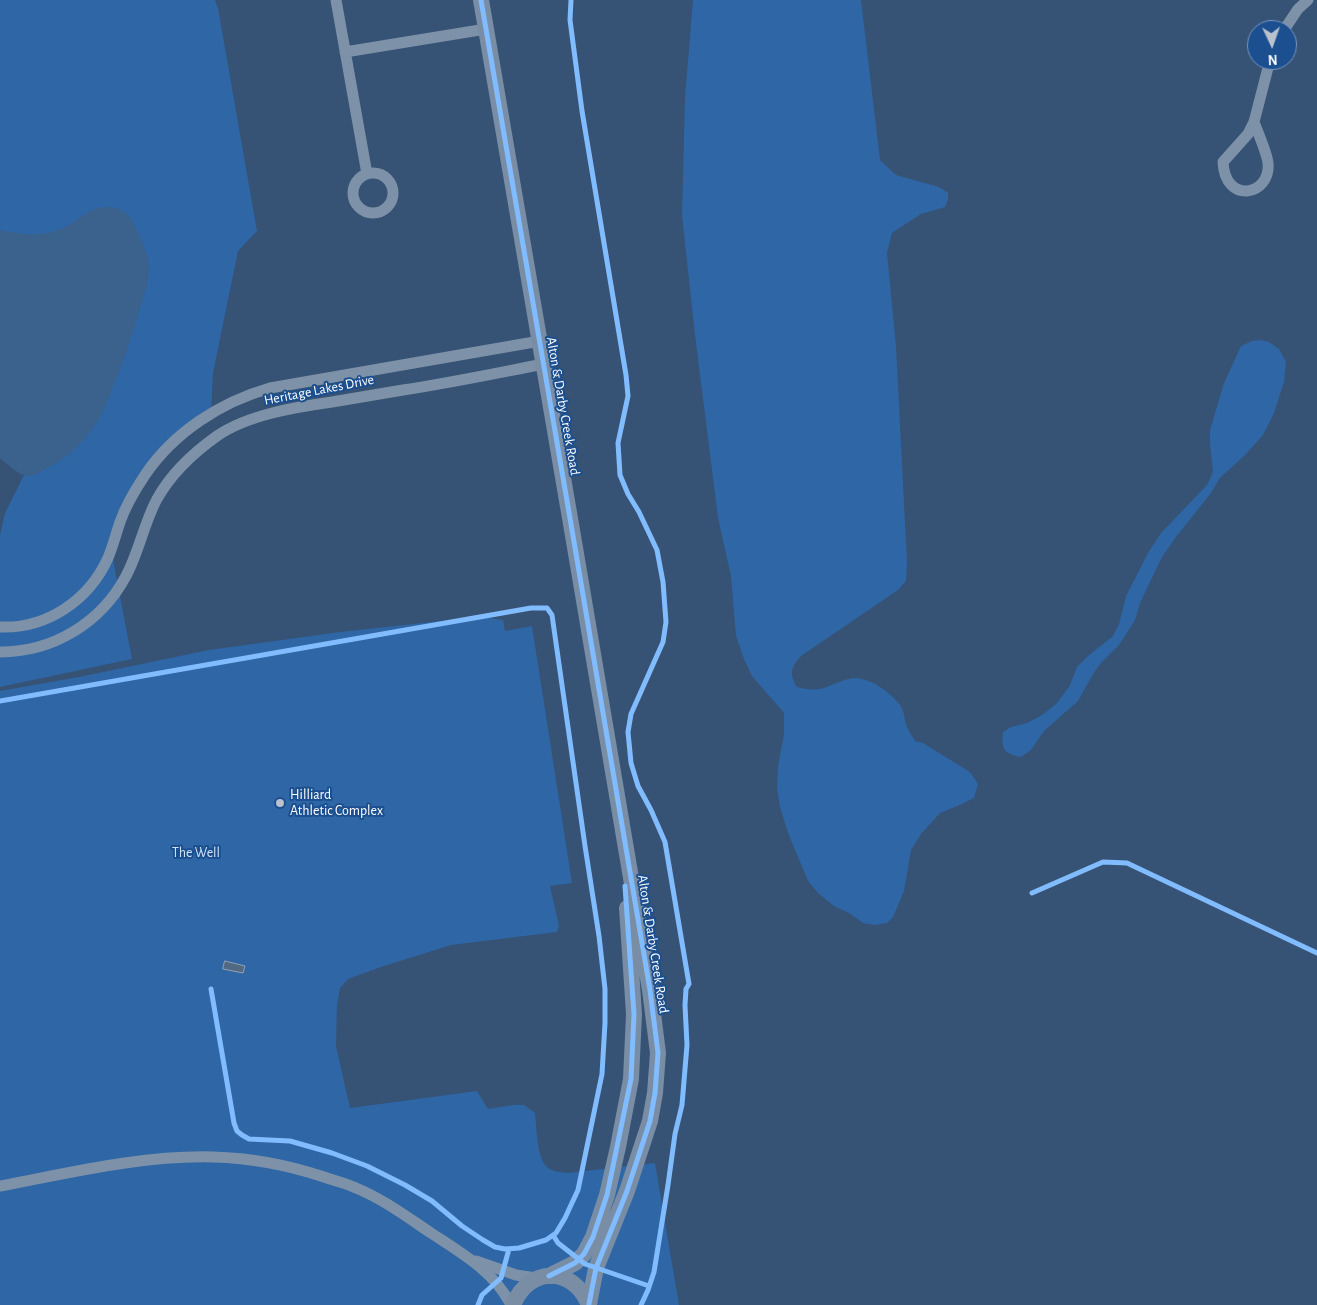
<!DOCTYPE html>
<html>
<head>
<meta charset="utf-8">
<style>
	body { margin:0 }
	#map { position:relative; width:1317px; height:1305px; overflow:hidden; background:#365274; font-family:"Alegreya Sans",sans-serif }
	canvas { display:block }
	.north { position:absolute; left:1247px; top:20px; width:50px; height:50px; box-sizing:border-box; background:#1b4f8f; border:1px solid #7695bc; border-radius:50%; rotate:177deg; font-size:14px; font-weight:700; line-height:20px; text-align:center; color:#fff }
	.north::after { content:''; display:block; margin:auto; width:18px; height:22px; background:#b9c2ce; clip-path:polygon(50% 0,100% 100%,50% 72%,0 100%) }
</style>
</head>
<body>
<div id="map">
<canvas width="1317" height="1305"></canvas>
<div class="north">N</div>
</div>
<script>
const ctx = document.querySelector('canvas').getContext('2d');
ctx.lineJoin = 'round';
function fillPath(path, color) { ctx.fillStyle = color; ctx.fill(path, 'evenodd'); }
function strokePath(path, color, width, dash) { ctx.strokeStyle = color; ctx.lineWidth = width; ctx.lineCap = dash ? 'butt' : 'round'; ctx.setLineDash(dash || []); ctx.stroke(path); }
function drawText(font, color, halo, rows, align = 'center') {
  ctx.font = font + ' "Alegreya Sans",sans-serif'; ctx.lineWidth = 4; ctx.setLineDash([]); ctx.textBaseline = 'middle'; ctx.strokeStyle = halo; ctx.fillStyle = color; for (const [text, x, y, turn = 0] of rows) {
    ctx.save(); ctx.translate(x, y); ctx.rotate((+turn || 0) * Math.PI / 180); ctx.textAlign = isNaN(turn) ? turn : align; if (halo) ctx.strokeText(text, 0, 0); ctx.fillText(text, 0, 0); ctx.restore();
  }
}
fillPath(new Path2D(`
	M 0,0 L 215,0 L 218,8 L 257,231 L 238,251 L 213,373 L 211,413 L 156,459 L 111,549 L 132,659 L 0,687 L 0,535 L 5,513 L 24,475 L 12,468 L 0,458 Z
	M 693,0 L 861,0 L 880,160 L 896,175 L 939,187 L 948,193 L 948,200 L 945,207 L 921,214 L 892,233 L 887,253 L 896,346 L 907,562 L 906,581 L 898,590 L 801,656 C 791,667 789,674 797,687 C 805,689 813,690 820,689 C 832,686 842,679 854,678 C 871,678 890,692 900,705 C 905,711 904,721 907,727 C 909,732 913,737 915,741 L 923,743 L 970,772 L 978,784 L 974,798 L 960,805 L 940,813 L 921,834 L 911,850 L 904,891 L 893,917 L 887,923 L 875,925 L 863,923 L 849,913 L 834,906 L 818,893 L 808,881 L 788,833 L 780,807 L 777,788 L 778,766 L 784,734 L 784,713 L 752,676 L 744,659 L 736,636 L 731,576 L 718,518 L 695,335 L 682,216 L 685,98 Z
	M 1260,340 L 1269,342 L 1279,349 L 1286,362 L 1284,382 L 1274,413 L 1263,435 L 1245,455 L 1220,478 L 1211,493 L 1176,537 L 1162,557 L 1140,603 L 1135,620 L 1119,645 L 1100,664 L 1093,674 L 1078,701 L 1044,731 L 1031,750 L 1021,757 C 1004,754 1001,749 1003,732 L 1011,727 L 1027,723 L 1042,715 L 1056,704 L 1069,687 L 1077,667 L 1088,656 L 1113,636 L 1119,624 L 1126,596 L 1149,551 L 1161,533 L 1207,485 L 1213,472 L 1210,443 L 1210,430 L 1224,383 L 1241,346 L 1252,341 Z
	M 468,618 L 489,618 L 503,620 L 505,631 L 532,626 L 572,883 L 550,886 L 559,926 L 557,932 L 451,945 L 381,967 L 348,979 L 340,988 L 337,1004 L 336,1046 L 350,1108 L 477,1091 L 488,1109 L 512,1105 L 524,1105 L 535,1113 C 537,1128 536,1158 548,1168 C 554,1172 561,1172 568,1173 L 655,1163 L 679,1305 L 0,1305 L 0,691 L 79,677 L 209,650 L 340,632 Z`), '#2f66a5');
fillPath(new Path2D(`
	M 103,207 C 122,207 130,213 137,231 C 142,243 148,253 149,266 C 149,284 142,301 137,318 C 130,341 123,363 113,386 C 109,396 106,407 100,417 C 88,437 70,457 49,467 C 42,470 37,476 29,476 C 18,476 8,464 0,458 L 0,230 C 23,235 47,238 69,225 C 82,217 87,211 103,207 Z`), '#3b618d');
const building = new Path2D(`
	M 225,961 L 245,966 L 243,973 L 223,969 Z`);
fillPath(building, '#526984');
strokePath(building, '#92a2b6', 1);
strokePath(new Path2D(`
	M 336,0 L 367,174
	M 1284,30 L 1298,9 L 1308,0
	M 345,52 L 486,29
	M 1254,122 C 1258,133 1267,153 1268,163 C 1271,196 1225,205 1223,162 L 1248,134 L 1254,122 L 1270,60
	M353 193a20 20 0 1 1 40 0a20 20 0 1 1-40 0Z
	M 0,627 C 47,629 89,600 108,558 C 113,546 116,534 120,522 C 126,505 135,490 145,475 C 174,432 221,402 270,388 L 540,341
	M 0,652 C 53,652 101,623 126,576 C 139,552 144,523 157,499 C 171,474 193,453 217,436 C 247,415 296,407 332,402 C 355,398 379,394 403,390 C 450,383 497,373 544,364
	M 0,1186 C 69,1173 142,1155 213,1157 C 251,1158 288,1165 324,1177 C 335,1181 346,1183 356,1188 C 383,1199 407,1217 431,1233 C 460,1252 495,1272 511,1305
	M 476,1261 L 516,1275 L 536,1278`), '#7d92a8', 11);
strokePath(new Path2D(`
	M 481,0 L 571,524 L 650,990 L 658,1053 L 655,1093 L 650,1121 L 627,1191 L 596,1268 L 589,1304
	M 549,1276 L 575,1263 L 584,1254 L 593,1237 L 607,1195 L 618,1147 L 631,1079 L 634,1014 L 627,908
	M 513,1305 C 529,1266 573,1266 589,1305`), '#798da4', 16);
strokePath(new Path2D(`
	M 481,0 L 571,524 L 650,990 L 658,1053 L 655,1093 L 650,1121 L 627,1191 L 596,1268 L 589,1304
	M 571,0 L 570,20 L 582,111 L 626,375 L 628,396 L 618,443 L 620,475 L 628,494 L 639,512 L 657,550 L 663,582 L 666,622 L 663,642 L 631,714 L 628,732 L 631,763 L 638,786 L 651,810 L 665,842 L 689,984 L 686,989 L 685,1005 L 687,1045 L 682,1105 L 675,1134 L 668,1185 L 654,1272 L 648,1290 L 641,1305
	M 0,701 L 531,608 L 547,608 L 552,615 L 585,846 L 599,936 L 605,989 L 605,1023 L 602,1074 L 578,1190 L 565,1218 L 556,1233 L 546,1240 L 519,1248 L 505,1249 L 495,1247 L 483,1240 L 462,1226 L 432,1201 L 405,1185 L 367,1166 L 332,1153 L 290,1141 L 249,1139 L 242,1135 L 237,1131 L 234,1123 L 211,989
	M 1032,893 L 1103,862 L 1127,863 L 1317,953
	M 553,1235 L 558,1243 L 585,1264 L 649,1286
	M 549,1276 L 575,1263 L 584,1254 L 593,1237 L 607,1195 L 631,1079 L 634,1014 L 625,886
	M 478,1305 L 482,1295 L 501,1278 L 509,1249`), '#80bcff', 5);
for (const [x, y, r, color] of [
	[280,803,5,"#b9c2ce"]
]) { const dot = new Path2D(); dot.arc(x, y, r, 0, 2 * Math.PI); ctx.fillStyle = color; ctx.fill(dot); strokePath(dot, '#1b4f8f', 2); }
drawText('14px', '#fff', '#1b4f8f', [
	["Heritage Lakes Drive",319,390,-11],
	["Alton & Darby Creek Road",563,406,80],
	["Alton & Darby Creek Road",653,944,81]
]);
drawText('14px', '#fff', '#1b4f8f', [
	["Hilliard",290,795],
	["Athletic Complex",290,811]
], 'left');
drawText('14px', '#cfe3fa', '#1b4f8f', [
	["The Well",196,853]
]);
</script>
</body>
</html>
